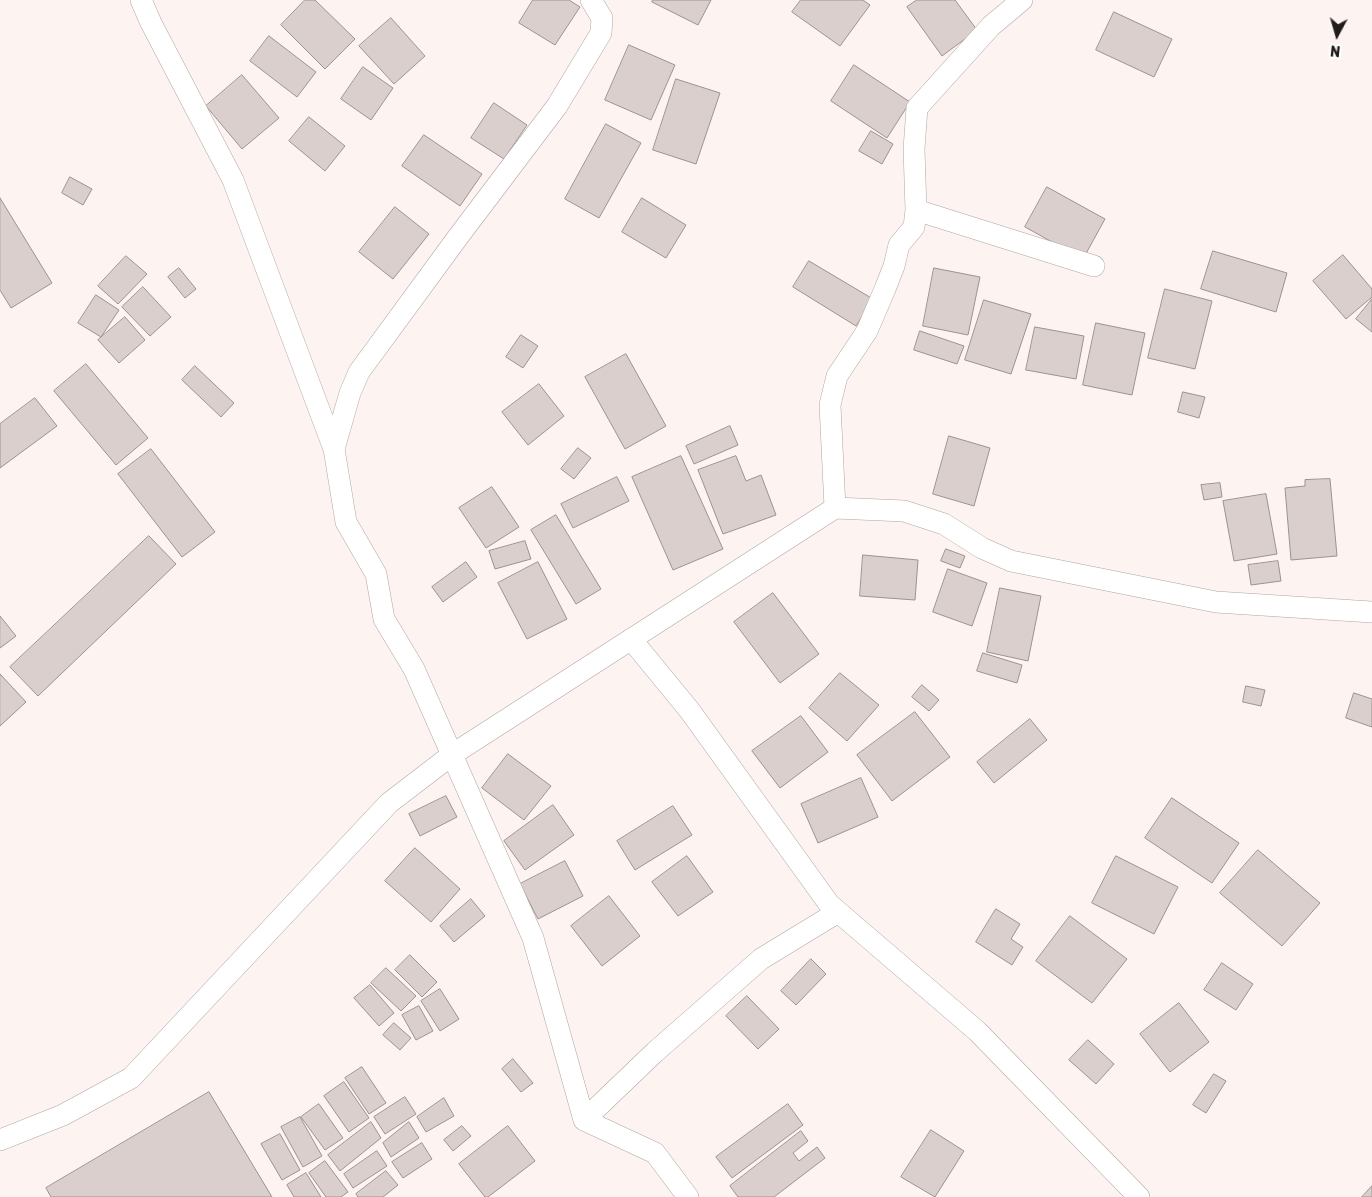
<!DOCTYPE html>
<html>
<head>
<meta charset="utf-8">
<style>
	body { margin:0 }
	#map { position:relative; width:1372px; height:1197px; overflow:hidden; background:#fdf3f0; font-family:Rubik,sans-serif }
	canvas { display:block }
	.north { position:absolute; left:1312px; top:10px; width:50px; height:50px; -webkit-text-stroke:4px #fff; paint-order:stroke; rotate:186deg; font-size:14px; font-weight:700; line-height:20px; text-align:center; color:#201c1b }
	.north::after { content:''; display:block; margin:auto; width:18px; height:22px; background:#201c1b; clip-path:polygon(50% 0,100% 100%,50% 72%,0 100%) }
</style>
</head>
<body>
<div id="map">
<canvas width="1372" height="1197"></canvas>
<div class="north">N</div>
</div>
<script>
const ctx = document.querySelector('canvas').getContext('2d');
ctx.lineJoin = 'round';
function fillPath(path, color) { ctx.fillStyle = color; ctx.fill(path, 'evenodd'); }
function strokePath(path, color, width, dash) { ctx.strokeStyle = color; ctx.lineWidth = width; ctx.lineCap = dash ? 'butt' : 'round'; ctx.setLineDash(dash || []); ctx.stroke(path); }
const building = new Path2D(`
	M 305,0 L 315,0 L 355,39 L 325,69 L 281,25 Z
	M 533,0 L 569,0 L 580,7 L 555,45 L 519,23 Z
	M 653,0 L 711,0 L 698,25 L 652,2 Z
	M 801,0 L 863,0 L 870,5 L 840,46 L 792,12 Z
	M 917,0 L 955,0 L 977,30 L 942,56 L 907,7 Z
	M 1114,12 L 1172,39 L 1154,77 L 1096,50 Z
	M 391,18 L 425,56 L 394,84 L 359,46 Z
	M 269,36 L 316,72 L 297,97 L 250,61 Z
	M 629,45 L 675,65 L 651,120 L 605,100 Z
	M 854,65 L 910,102 L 887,138 L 831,101 Z
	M 363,67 L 393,88 L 371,120 L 341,99 Z
	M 242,75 L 279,118 L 242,149 L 206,106 Z
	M 676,79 L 720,93 L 696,164 L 653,150 Z
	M 494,103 L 527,125 L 504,159 L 471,138 Z
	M 309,117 L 345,146 L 325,171 L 289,141 Z
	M 606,124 L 641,143 L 599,218 L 565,199 Z
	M 871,131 L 893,144 L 882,164 L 859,151 Z
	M 424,135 L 482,174 L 460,206 L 402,166 Z
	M 70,177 L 92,189 L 83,205 L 62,193 Z
	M 1047,187 L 1105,219 L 1083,259 L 1025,227 Z
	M 0,198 L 52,283 L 11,308 L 0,290 Z
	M 642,198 L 686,225 L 666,258 L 622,232 Z
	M 395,207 L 429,234 L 393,279 L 359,252 Z
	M 1213,251 L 1287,273 L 1276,312 L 1201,289 Z
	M 1343,255 L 1372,289 L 1372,297 L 1346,319 L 1313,281 Z
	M 126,256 L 147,274 L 118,304 L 98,286 Z
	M 809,261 L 873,299 L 856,326 L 793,287 Z
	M 179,268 L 196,289 L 185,298 L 168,277 Z
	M 934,268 L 980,277 L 968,335 L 923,326 Z
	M 143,287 L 171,317 L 150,336 L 122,307 Z
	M 1165,289 L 1212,301 L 1195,369 L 1148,358 Z
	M 96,295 L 119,310 L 101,337 L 78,323 Z
	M 1372,299 L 1372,332 L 1356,319 Z
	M 984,300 L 1031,314 L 1011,374 L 965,360 Z
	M 125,317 L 145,340 L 119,363 L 98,340 Z
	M 1096,323 L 1145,333 L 1132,395 L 1083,385 Z
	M 1035,327 L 1084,336 L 1076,379 L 1026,370 Z
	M 920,331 L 964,346 L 957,364 L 914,350 Z
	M 521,335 L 538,346 L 523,368 L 506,357 Z
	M 626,354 L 666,426 L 625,449 L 585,377 Z
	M 86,364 L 148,438 L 116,465 L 54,391 Z
	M 195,366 L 234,403 L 221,417 L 182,380 Z
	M 539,384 L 564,416 L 528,445 L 502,412 Z
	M 1183,392 L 1205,397 L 1199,418 L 1178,412 Z
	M 35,398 L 57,426 L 0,468 L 0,424 Z
	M 730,426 L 738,445 L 694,464 L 686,446 Z
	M 949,436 L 990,448 L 974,506 L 933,494 Z
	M 578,448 L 591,458 L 574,479 L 561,469 Z
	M 151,449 L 215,532 L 182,557 L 118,474 Z
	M 681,456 L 723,549 L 673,570 L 632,477 Z
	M 736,456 L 746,481 L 761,475 L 776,515 L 723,534 L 698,470 Z
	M 617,477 L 629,501 L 573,528 L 561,504 Z
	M 1330,479 L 1337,556 L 1291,560 L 1285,488 L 1305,486 L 1305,480 Z
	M 1220,483 L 1222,497 L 1204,500 L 1201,485 Z
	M 492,487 L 519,527 L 486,548 L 459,508 Z
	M 1266,494 L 1277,554 L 1234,561 L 1223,501 Z
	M 556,515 L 601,589 L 576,604 L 531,530 Z
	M 149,536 L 176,564 L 38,696 L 10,667 Z
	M 525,541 L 531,559 L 495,569 L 489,551 Z
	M 946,549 L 965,556 L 960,568 L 941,561 Z
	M 863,555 L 918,560 L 915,600 L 860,596 Z
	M 1278,561 L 1281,581 L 1251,585 L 1248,565 Z
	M 466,562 L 477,577 L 443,602 L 432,587 Z
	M 538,562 L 567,619 L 527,639 L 498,583 Z
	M 948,569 L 987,583 L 972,626 L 933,612 Z
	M 1000,588 L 1041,596 L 1028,661 L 987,652 Z
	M 773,593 L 819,654 L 780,683 L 734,622 Z
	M 0,616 L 16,636 L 0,648 Z
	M 983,653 L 1022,665 L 1017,683 L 977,671 Z
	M 840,673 L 879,705 L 847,741 L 809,708 Z
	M 0,674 L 26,702 L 0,726 Z
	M 922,685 L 939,700 L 929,711 L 912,697 Z
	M 1246,686 L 1265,690 L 1261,706 L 1243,702 Z
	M 1354,693 L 1372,699 L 1372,727 L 1346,718 Z
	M 915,712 L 950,757 L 892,801 L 857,755 Z
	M 801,716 L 828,752 L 780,788 L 752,751 Z
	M 1030,719 L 1047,740 L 994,783 L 977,762 Z
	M 508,754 L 551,786 L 524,820 L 482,788 Z
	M 861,778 L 878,817 L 818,843 L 801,804 Z
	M 446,796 L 457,817 L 420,836 L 409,814 Z
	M 1172,798 L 1239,843 L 1212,883 L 1145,838 Z
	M 553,805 L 574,835 L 525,870 L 504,841 Z
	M 673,806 L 692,835 L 635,870 L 617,841 Z
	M 415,848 L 460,889 L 431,922 L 385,881 Z
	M 1258,850 L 1320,903 L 1282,946 L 1220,893 Z
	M 687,856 L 713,892 L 678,916 L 652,882 Z
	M 1116,856 L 1178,887 L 1154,934 L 1092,903 Z
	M 565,861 L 583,896 L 538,919 L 520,884 Z
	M 609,896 L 640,936 L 602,966 L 571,926 Z
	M 471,899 L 485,916 L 454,942 L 440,926 Z
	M 996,909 L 1020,924 L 1011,939 L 1023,947 L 1012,965 L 976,942 Z
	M 1070,916 L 1127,959 L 1092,1003 L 1036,961 Z
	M 410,955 L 437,982 L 422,997 L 395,970 Z
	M 811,959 L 826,974 L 796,1005 L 781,991 Z
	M 1222,963 L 1253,984 L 1236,1010 L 1204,990 Z
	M 386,968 L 416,996 L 401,1011 L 371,983 Z
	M 370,985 L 394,1013 L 379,1026 L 354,998 Z
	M 440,989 L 459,1019 L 440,1031 L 421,1001 Z
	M 747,996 L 779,1029 L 758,1049 L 726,1016 Z
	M 1179,1003 L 1209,1042 L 1170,1072 L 1140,1034 Z
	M 419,1006 L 433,1031 L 416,1040 L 402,1015 Z
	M 394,1023 L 411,1038 L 400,1050 L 383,1035 Z
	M 1088,1040 L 1114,1064 L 1096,1084 L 1069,1060 Z
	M 513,1059 L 533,1083 L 521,1092 L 502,1069 Z
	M 362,1067 L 386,1103 L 369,1114 L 345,1078 Z
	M 1214,1074 L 1226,1081 L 1206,1113 L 1193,1105 Z
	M 344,1082 L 369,1118 L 349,1132 L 324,1096 Z
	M 209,1092 L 272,1197 L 51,1197 L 46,1188 Z
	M 405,1097 L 416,1114 L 385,1134 L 374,1117 Z
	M 444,1098 L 454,1116 L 426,1132 L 417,1117 Z
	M 319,1104 L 343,1138 L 325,1150 L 301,1117 Z
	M 788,1104 L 803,1125 L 732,1178 L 716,1157 Z
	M 300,1117 L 322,1156 L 303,1167 L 281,1127 Z
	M 371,1122 L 381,1138 L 340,1171 L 328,1155 Z
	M 409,1122 L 419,1138 L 391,1157 L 383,1143 Z
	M 462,1126 L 471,1136 L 453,1151 L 444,1140 Z
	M 508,1126 L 535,1161 L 488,1197 L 485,1197 L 459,1164 Z
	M 931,1130 L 964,1151 L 935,1197 L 901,1177 Z
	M 801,1131 L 808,1141 L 793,1153 L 799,1161 L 817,1147 L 825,1158 L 774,1197 L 738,1197 L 730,1186 Z
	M 280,1134 L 300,1170 L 282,1180 L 261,1144 Z
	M 422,1143 L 432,1159 L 403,1178 L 392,1162 Z
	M 377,1151 L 387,1166 L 353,1188 L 344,1174 Z
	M 325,1161 L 348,1192 L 341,1197 L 326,1197 L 309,1173 Z
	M 386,1171 L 398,1185 L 383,1197 L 358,1197 L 356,1194 Z
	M 306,1173 L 321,1197 L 294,1197 L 287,1185 Z
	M 1372,1186 L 1372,1197 L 1362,1197 Z`);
fillPath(building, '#dacfcd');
strokePath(building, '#9c9290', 1);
const minor = new Path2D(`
	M 141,0 L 151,23 L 233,180 L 334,449
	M 591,0 L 602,18 L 601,33 L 557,106 L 458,237 L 359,372 L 350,393 L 334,449 L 346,522 L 376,574 L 384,619 L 414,669 L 533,938 L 584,1120 L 655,1052 L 761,959 L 838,912
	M 916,210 L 1094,266
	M 835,508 L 830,405 L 837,376 L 867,331 L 885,289 L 894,266 L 899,245 L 914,227 L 916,210 L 914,149 L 917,108 L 991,26 L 1022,0
	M 631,639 L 690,711 L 829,904 L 977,1031 L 1139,1197
	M 584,1120 L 655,1153 L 688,1197
	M 0,1140 L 63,1115 L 131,1078 L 389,803 L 453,754 L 835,508 L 904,511 L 944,524 L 982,548 L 1011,561 L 1216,602 L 1372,612`);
strokePath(minor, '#b0a6a3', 22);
strokePath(minor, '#fff', 21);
</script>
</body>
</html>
